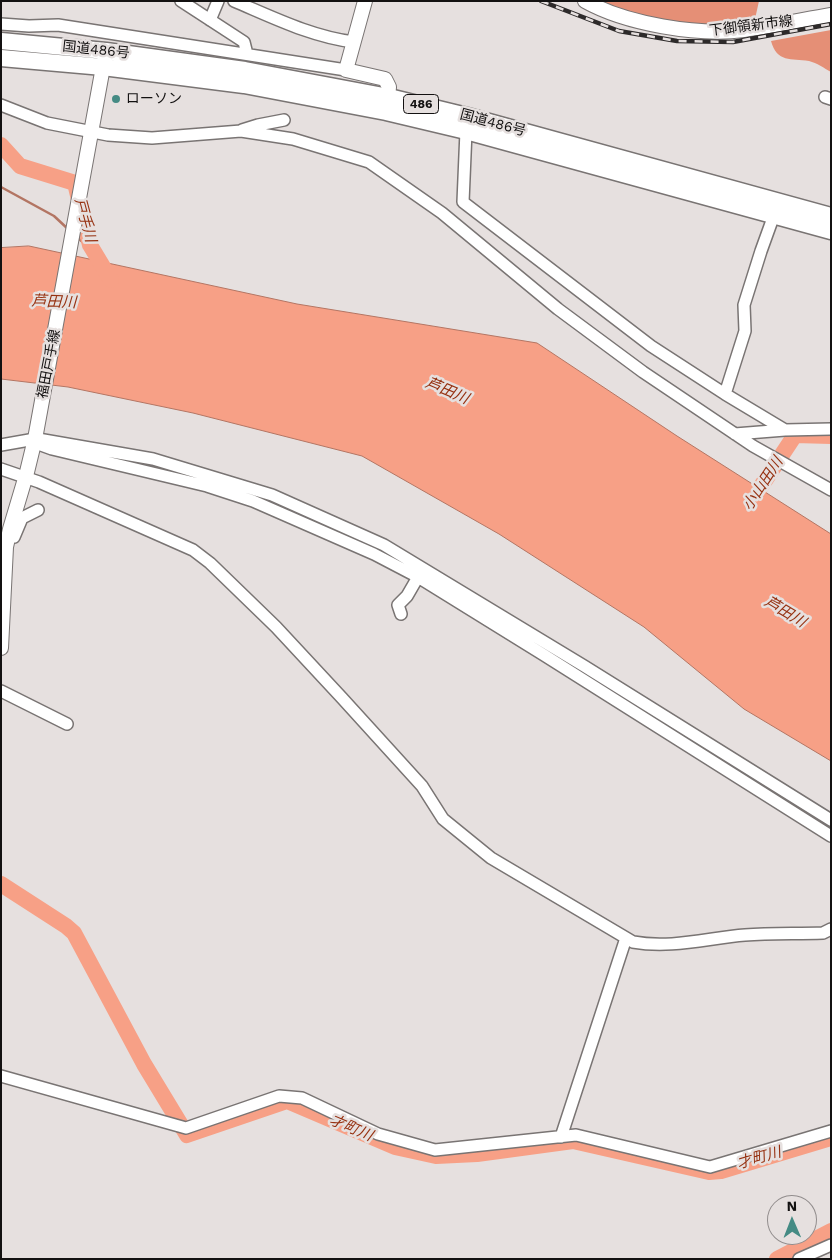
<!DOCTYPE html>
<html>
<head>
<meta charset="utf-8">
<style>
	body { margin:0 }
	#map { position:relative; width:832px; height:1260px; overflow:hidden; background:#e6e0df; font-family:"Work Sans",sans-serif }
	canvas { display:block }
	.frame { position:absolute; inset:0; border:2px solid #131111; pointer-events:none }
	.north { position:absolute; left:767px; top:1195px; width:50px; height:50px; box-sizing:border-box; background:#e6e0df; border:1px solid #928d8d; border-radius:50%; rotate:359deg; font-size:14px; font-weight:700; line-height:20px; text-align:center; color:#131111 }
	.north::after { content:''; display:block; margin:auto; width:18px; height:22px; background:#458b84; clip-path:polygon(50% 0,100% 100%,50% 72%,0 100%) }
</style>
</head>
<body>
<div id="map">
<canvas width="832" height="1260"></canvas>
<div class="frame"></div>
<div class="north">N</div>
</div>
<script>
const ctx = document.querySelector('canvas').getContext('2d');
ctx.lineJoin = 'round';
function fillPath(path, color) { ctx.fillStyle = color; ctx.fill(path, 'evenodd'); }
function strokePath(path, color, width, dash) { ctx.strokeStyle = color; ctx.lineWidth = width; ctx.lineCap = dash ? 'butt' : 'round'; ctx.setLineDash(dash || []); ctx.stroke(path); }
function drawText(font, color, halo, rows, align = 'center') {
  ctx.font = font + ' "Work Sans","Noto Sans JP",sans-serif'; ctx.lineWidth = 5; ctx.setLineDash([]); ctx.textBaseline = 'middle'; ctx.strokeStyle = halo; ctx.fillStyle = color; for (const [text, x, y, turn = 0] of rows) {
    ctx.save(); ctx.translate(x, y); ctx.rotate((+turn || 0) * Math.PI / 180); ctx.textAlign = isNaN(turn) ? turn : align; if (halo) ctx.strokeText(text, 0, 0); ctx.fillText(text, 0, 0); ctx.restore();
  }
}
fillPath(new Path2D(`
	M 592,1 L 738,2 L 759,1 L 755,19 L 743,20 L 730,28 L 681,23 L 645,16 Z
	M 831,30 L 831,72 C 824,68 817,63 809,61 C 791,58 777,63 771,41 Z`), '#e58f76');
const water = new Path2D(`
	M 29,246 L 297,304 L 537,343 L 677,436 L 831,534 L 831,761 L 744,709 L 644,627 L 499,534 L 362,456 L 193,413 L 68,387 L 1,379 L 1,248 Z`);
fillPath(water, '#f7a086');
strokePath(water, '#b37563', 1);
strokePath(new Path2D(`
	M 1,187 L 54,216 L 68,229
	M 77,237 L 87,246 L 97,262`), '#b37563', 2.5);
strokePath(new Path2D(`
	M 1,145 L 20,166 L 75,183 L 90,245 L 111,280
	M 748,506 L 795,435 L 831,436
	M 1,884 L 66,926 L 74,933 L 144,1064 L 187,1135 L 287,1101 L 395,1147 L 436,1156 L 477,1154 L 573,1141 L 709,1172 L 721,1171 L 831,1138
	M 777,1259 L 831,1231`), '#f7a086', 16);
const minor = new Path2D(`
	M 181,1 L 244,42 L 247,54
	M 234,1 C 272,17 312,37 354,42
	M 210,20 L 218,1
	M 1,24 L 29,26 L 58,25 L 346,70
	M 825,97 L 831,99
	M 1,105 L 47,123 L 108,135 L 152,138 L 241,131 L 293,139 L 369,162 L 442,213 L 558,309 L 643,372 L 753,446 L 831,490
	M 242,130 L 258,125 L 284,120
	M 466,131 L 463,202 L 651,346 L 725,394 L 785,430
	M 725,394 L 745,331 L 744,305 L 761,251 L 774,215
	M 735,434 L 785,430 L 831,429
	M 38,439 L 153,459 L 272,495 L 384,545 L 584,666 L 831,820
	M 1,445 L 35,439 L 41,445 L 52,449 L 207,486 L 253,501 L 374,554 L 418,577 L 544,655 L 831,836
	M 1,469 L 39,482 L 193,550 L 210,563 L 276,627 L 342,698 L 422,786 L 443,819 L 491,858 L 633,942 C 671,949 708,938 745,935 C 771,933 797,934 823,933 L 831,929
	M 8,537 L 14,537 L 22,518 L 38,510
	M 401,614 L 398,605 L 407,596 L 418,577
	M 1,691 L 67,724
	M 1,1076 L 186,1128 L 279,1096 L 302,1098 L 378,1134 L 435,1150 L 576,1135 L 710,1167 L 831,1131
	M 561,1137 L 626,938
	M 799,1259 L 831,1245`);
const major = new Path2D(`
	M 365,1 L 346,70 L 385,79 L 389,87 L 387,108
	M 585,1 C 626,24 698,36 744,30 C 773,26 802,20 831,15
	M 1,648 L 6,547 L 10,529 L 27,472 L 35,439 L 105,56`);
const highway = new Path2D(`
	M 1,41 L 106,51 L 245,70 L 389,97 L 467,116 L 831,216
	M 1,58 L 103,67 L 244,85 L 386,112 L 466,131 L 831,231`);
strokePath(minor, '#797473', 14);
strokePath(major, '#797473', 16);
strokePath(highway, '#797473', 19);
strokePath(minor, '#fff', 11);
strokePath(major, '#fff', 14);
strokePath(highway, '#fff', 16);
const rail = new Path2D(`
	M 541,1 L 619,31 L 677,41 L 733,42 L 831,24`);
strokePath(rail, '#2d2a2a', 4.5);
strokePath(rail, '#e6e0df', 2.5, [8]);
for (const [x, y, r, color] of [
	[116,99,5,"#458b84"]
]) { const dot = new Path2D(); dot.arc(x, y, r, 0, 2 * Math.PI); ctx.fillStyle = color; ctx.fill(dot); strokePath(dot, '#e6e0df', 2); }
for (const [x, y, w] of [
	[421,104,35]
]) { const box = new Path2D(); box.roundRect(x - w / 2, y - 9.5, w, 19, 4); ctx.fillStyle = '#e6e0df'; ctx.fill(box); strokePath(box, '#131111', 1); }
drawText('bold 12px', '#131111', null, [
	["486",421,104]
]);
drawText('14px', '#131111', '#e6e0df', [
	["下御領新市線",751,26,-7],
	["国道486号",96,50,6],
	["国道486号",493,123,15],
	["福田戸手線",49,364,-79]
]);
drawText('14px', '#131111', '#e6e0df', [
	["ローソン",126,99]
], 'left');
drawText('italic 15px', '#963111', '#e6e0df', [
	["戸手川",85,220,75],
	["芦田川",54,302,2],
	["芦田川",447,391,23],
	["小山田川",763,484,-57],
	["芦田川",785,612,31],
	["才町川",351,1128,23],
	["才町川",759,1158,-16]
]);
</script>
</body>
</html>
